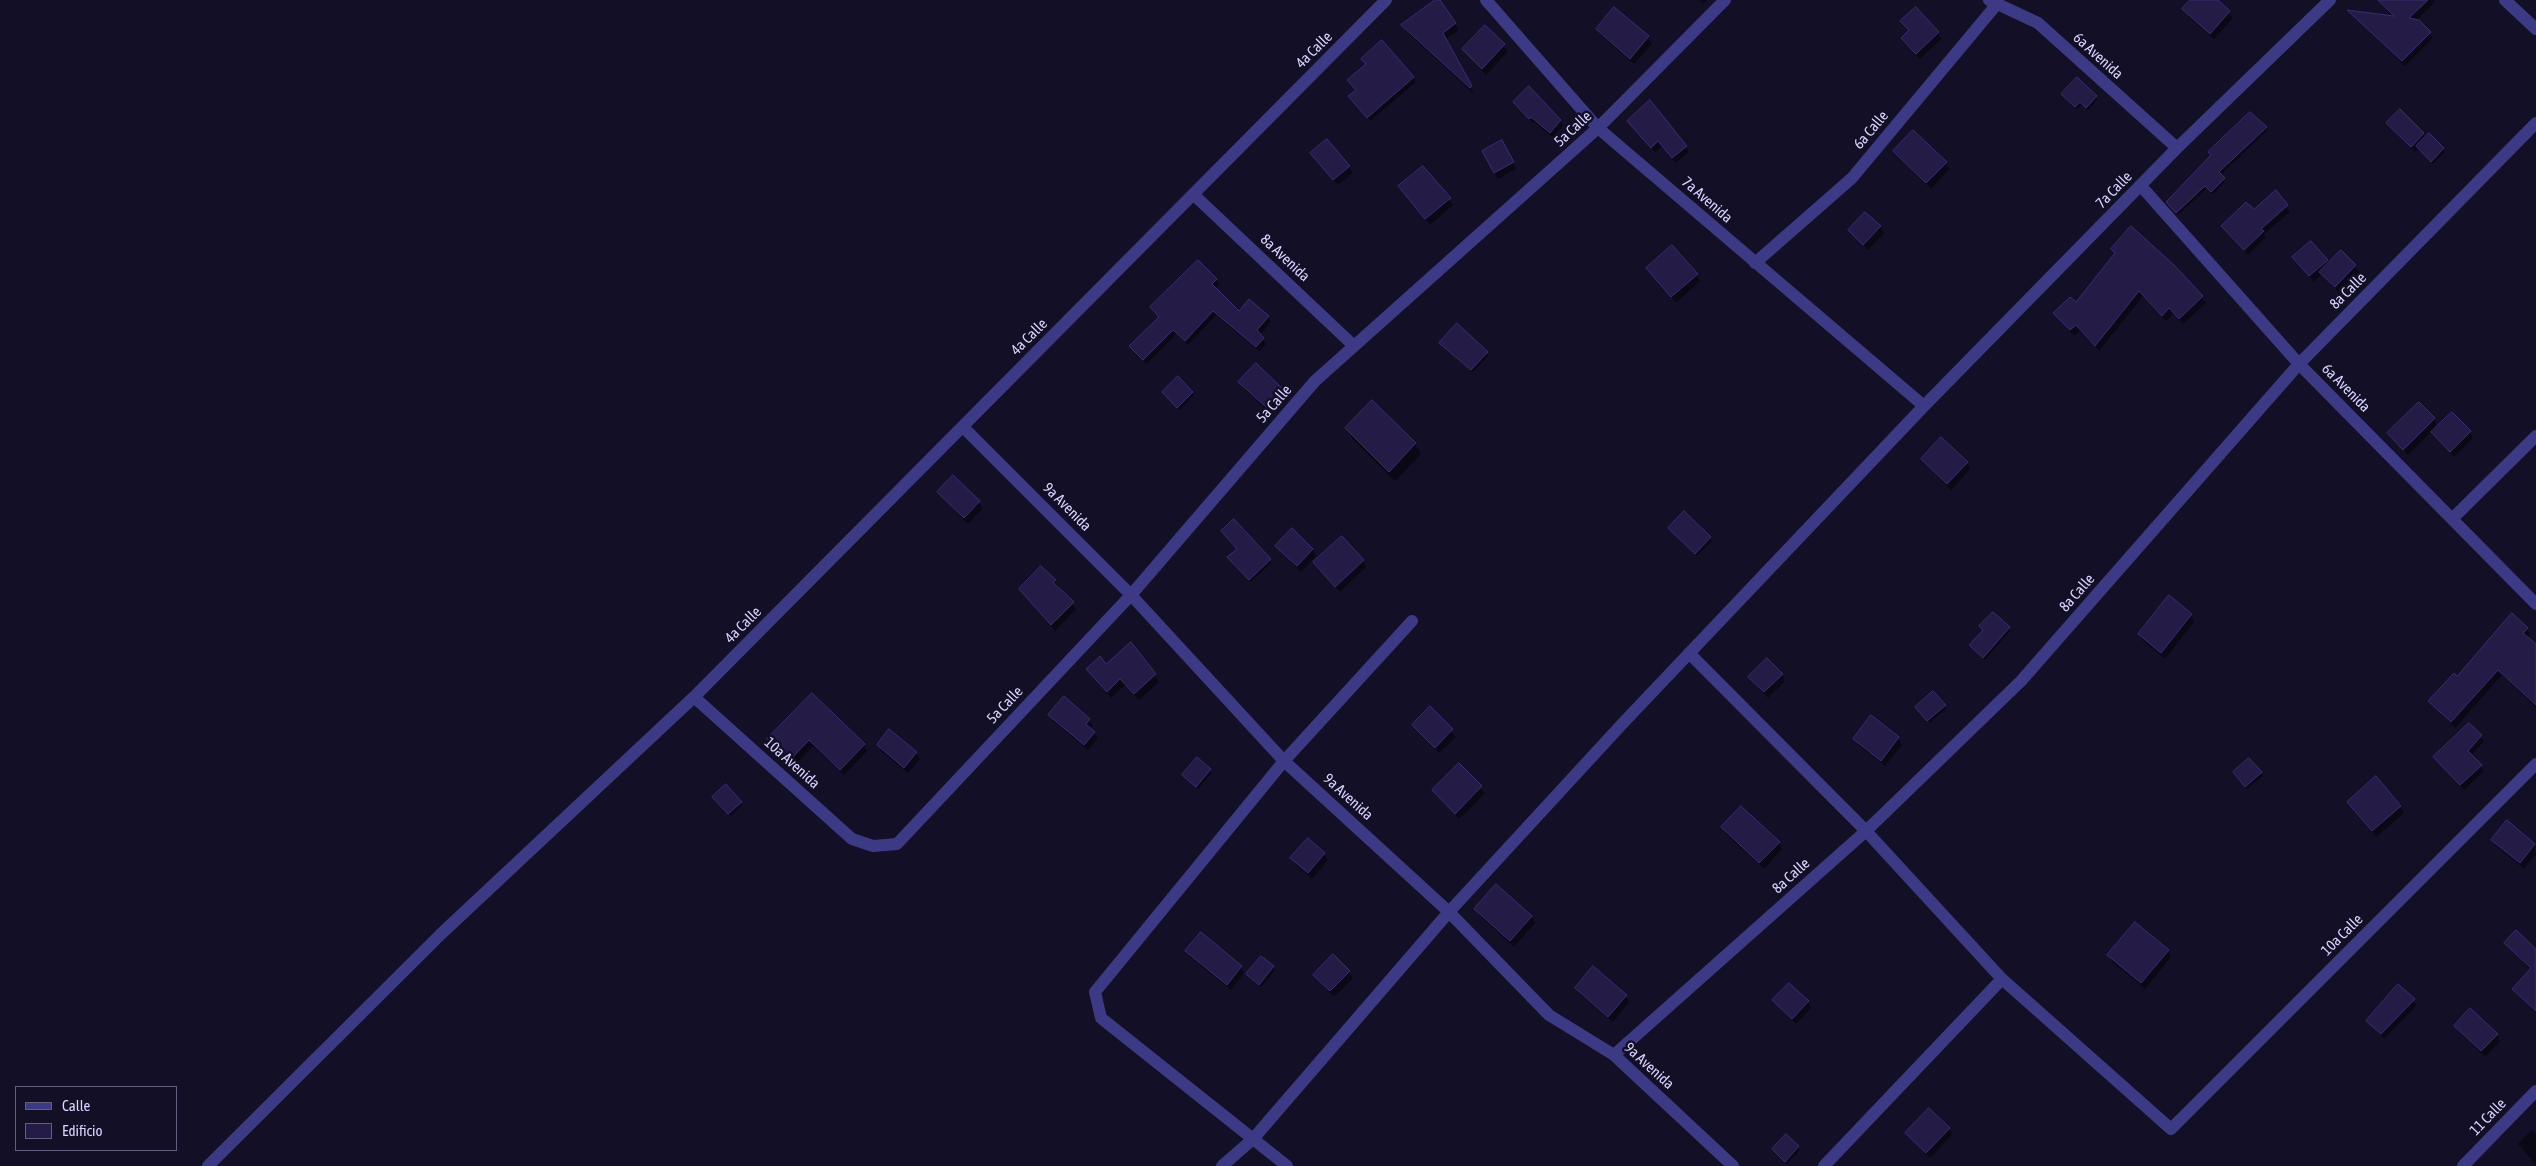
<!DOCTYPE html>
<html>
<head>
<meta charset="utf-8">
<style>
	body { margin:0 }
	#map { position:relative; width:2536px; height:1166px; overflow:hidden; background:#130f26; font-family:"Asap Condensed",sans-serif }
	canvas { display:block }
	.legend { position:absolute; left:15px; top:1086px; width:162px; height:65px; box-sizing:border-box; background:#130f26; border:1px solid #625e7d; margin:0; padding:6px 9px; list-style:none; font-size:15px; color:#d9d4ff }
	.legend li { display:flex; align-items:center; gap:10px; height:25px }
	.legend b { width:25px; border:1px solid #625e7d }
</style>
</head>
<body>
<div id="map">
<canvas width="2536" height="1166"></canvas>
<ul class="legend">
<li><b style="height:6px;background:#3d3a85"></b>Calle</li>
<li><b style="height:14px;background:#241b47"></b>Edificio</li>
</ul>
</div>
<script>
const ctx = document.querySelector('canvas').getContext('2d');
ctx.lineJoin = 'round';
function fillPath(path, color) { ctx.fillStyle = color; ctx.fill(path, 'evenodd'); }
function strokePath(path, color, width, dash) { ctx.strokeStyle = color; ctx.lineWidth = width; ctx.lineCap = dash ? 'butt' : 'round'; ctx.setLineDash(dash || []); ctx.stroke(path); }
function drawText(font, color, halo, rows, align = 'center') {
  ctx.font = font + ' "Asap Condensed",sans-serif'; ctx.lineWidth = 5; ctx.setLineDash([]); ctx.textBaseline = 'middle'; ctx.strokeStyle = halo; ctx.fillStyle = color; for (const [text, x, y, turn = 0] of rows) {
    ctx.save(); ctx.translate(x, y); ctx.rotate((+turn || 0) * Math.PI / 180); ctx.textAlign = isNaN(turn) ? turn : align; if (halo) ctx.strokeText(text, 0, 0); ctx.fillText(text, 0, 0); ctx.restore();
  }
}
fillPath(new Path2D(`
	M 1438,0 L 1459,30 L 1445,40 L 1474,94 L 1406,31 L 1402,25 Z
	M 1699,0 L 1707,0 L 1703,4 Z
	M 2197,0 L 2216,0 L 2233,18 L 2214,39 L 2190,18 L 2186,12 Z
	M 2377,0 L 2434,0 L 2435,2 L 2417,20 L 2433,38 L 2405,66 L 2349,11 L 2394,18 Z
	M 1615,9 L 1648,37 L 1652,44 L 1634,64 L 1601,35 L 1597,29 Z
	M 1902,21 L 1938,33 L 1941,39 L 1920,59 L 1902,38 L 1910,31 Z
	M 1485,27 L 1508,51 L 1486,75 L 1464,50 Z
	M 1382,42 L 1416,82 L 1370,121 L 1352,100 L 1367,65 Z
	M 2063,95 L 2096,97 L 2097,100 L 2088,110 L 2082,104 L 2077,109 Z
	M 1514,102 L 1560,120 L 1563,125 L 1553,138 L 1534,122 L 1533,123 Z
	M 1629,121 L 1686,147 L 1689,152 L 1676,163 L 1662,146 L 1655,152 Z
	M 2388,123 L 2423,134 L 2426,138 L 2429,135 L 2445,152 L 2433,164 L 2418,149 L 2415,152 Z
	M 2266,128 L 2267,131 L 2220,175 L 2225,182 L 2213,194 L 2207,188 L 2178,215 L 2169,205 Z
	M 1501,142 L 1516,169 L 1498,179 L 1483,152 Z
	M 1894,151 L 1946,163 L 1949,169 L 1931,189 Z
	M 1316,159 L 1349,166 L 1353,173 L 1338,185 Z
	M 1400,187 L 1449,199 L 1453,205 L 1430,225 Z
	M 2276,192 L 2290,212 L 2264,234 L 2266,237 L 2248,255 L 2223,226 L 2254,211 Z
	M 1880,227 L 1884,233 L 1868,250 L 1850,230 Z
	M 2112,249 L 2174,266 L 2206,303 L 2183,324 L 2173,314 L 2166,321 L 2143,296 L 2099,351 L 2080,331 L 2074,336 L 2055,313 L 2076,304 L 2115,254 Z
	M 2341,252 L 2359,272 L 2339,293 L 2322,274 L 2314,282 L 2294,257 L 2327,261 L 2329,264 Z
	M 1648,268 L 1697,275 L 1700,281 L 1676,303 Z
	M 1216,280 L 1219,285 L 1215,289 L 1239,313 L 1268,317 L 1271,322 L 1260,335 L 1266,344 L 1259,351 L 1216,315 L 1188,345 L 1176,334 L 1146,364 L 1131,346 L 1160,318 L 1151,308 Z
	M 1441,343 L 1487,353 L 1488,356 L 1473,372 Z
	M 1178,378 L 1194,395 L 1180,410 L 1165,395 Z
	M 1240,382 L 1283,391 L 1287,397 L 1271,414 L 1244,389 Z
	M 1372,402 L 1415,444 L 1421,454 L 1395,481 L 1352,438 L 1346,429 Z
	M 2434,419 L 2438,427 L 2470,432 L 2473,438 L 2454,457 L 2432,431 L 2408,455 L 2389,433 Z
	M 1922,459 L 1967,462 L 1970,469 L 1951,490 Z
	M 939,492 L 979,502 L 982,509 L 968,524 Z
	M 1669,528 L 1710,538 L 1712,541 L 1697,556 Z
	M 1222,532 L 1270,560 L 1271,563 L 1251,582 L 1231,560 L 1238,549 Z
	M 1277,546 L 1312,549 L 1316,556 L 1301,572 Z
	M 1363,561 L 1366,567 L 1340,592 L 1315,563 Z
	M 1041,568 L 1055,581 L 1076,609 L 1055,631 L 1020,589 Z
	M 2191,615 L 2194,622 L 2165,659 L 2143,641 L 2139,635 Z
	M 2009,628 L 2010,631 L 1985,660 L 1970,645 L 1984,630 Z
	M 2527,629 L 2530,635 L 2527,638 L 2536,646 L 2536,707 L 2502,675 L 2455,728 L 2430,702 Z
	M 1131,643 L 1159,682 L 1139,700 L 1125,685 L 1111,698 L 1088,669 L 1106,665 Z
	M 1782,674 L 1785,681 L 1768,698 L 1750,677 Z
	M 812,694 L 864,745 L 867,751 L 844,775 L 813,746 L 793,767 L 768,739 Z
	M 1945,706 L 1946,709 L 1930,723 L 1918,710 Z
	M 1430,708 L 1456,737 L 1439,753 L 1414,725 Z
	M 1050,715 L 1089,720 L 1093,726 L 1090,729 L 1098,738 L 1088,750 L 1053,721 Z
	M 1871,717 L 1898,738 L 1902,745 L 1885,766 L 1858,745 L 1855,739 Z
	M 2469,725 L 2484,741 L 2471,756 L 2484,771 L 2464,790 L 2435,757 Z
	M 878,746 L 916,753 L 920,759 L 908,773 L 882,752 Z
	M 1197,759 L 1212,773 L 1198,789 L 1183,775 Z
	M 2249,759 L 2263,776 L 2247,789 L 2236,775 Z
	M 1459,764 L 1485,793 L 1459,819 L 1433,790 Z
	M 716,800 L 741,802 L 742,805 L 731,816 Z
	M 2348,803 L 2400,807 L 2404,813 L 2376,837 Z
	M 1723,827 L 1779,843 L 1782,849 L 1764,869 L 1726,834 Z
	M 2492,840 L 2534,845 L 2536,854 L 2524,869 L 2496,846 Z
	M 1324,854 L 1328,860 L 1312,879 L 1296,865 L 1292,859 Z
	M 1475,909 L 1531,917 L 1535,923 L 1514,947 L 1479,915 Z
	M 2505,943 L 2536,950 L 2536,1013 L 2513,989 L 2531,970 Z
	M 2168,951 L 2171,957 L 2145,989 L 2112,962 L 2108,955 Z
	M 1187,952 L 1241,967 L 1244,973 L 1231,990 L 1190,957 Z
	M 1262,957 L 1275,970 L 1261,987 L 1247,974 Z
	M 1349,972 L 1353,978 L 1334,997 L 1315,975 Z
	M 2398,986 L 2417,1005 L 2384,1039 L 2368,1021 Z
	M 1577,988 L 1626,996 L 1629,1002 L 1613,1022 L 1580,994 Z
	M 1774,1001 L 1808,1002 L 1811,1008 L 1796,1024 Z
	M 2455,1026 L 2497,1035 L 2500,1041 L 2485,1057 L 2459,1032 Z
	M 1949,1129 L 1952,1135 L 1930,1158 L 1907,1133 Z
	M 2532,1130 L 2536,1134 L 2536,1165 L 2518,1144 Z
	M 1786,1136 L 1800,1150 L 1787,1164 L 1774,1150 Z`), '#0007');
const building = new Path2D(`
	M 1435,0 L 1440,0 L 1456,23 L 1443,33 L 1472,86 L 1470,88 L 1401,25 Z
	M 2190,0 L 2218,0 L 2230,11 L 2210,34 L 2182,9 Z
	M 2378,0 L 2428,0 L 2409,18 L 2419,20 L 2431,32 L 2402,61 L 2347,10 L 2394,16 Z
	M 1614,7 L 1649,36 L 1630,59 L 1596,29 Z
	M 1916,7 L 1939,32 L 1916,54 L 1901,38 L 1909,30 L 1900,21 Z
	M 1485,25 L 1505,44 L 1482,69 L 1462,49 Z
	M 1382,40 L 1414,77 L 1367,118 L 1348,96 L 1356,90 L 1347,80 L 1366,64 L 1361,59 Z
	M 2077,77 L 2097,96 L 2086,108 L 2080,102 L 2075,107 L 2061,94 Z
	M 1529,86 L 1561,120 L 1550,133 L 1531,117 L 1529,119 L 1513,102 Z
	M 1650,100 L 1687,146 L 1672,158 L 1658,141 L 1651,148 L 1627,121 Z
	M 2400,109 L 2424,133 L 2411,147 L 2386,123 Z
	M 2250,112 L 2267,127 L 2219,172 L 2225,178 L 2211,192 L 2205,186 L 2176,213 L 2166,202 L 2211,155 L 2208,152 Z
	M 1913,130 L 1947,162 L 1926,183 L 1893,151 Z
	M 2429,133 L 2444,148 L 2431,162 L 2416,146 Z
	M 1327,139 L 1350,166 L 1333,180 L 1310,153 Z
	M 1502,140 L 1514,162 L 1494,173 L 1482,151 Z
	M 1423,166 L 1451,198 L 1425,219 L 1398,186 Z
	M 2276,190 L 2288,205 L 2261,229 L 2264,231 L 2244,250 L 2221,226 L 2246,202 L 2254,209 Z
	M 1865,212 L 1881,226 L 1863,245 L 1848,230 Z
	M 2131,226 L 2174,265 L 2203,296 L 2179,319 L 2169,308 L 2162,316 L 2139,291 L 2095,346 L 2076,325 L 2070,330 L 2053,313 L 2070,297 L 2076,302 L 2115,253 L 2111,249 Z
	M 2311,241 L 2328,260 L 2309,276 L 2292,257 Z
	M 1672,245 L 1698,274 L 1671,297 L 1646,268 Z
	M 2341,250 L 2356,265 L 2335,287 L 2319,272 Z
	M 1198,260 L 1217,279 L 1212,284 L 1239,311 L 1249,299 L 1269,316 L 1257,330 L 1264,338 L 1256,347 L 1213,311 L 1185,341 L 1173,330 L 1143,360 L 1129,346 L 1159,317 L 1150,307 Z
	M 1457,323 L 1488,352 L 1471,370 L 1439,343 Z
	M 1256,363 L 1284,390 L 1267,408 L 1238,382 Z
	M 1178,376 L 1193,392 L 1177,408 L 1162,392 Z
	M 1372,400 L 1416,443 L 1389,472 L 1345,428 Z
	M 2419,402 L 2435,418 L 2403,450 L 2387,433 Z
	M 2452,412 L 2471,431 L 2450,452 L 2431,432 Z
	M 1941,437 L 1968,462 L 1947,484 L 1921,459 Z
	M 953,475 L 980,501 L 964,518 L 937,492 Z
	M 1684,511 L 1711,537 L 1695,554 L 1668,528 Z
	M 1234,519 L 1271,559 L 1249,580 L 1227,557 L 1237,549 L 1221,531 Z
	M 1292,528 L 1313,549 L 1297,566 L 1275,546 Z
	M 1342,536 L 1364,560 L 1335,587 L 1313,562 Z
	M 1041,566 L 1056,580 L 1053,582 L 1074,602 L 1051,625 L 1019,589 Z
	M 2169,595 L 2192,614 L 2161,653 L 2138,634 Z
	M 1993,612 L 2010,627 L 1983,658 L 1969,645 L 1983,630 L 1979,626 Z
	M 2512,613 L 2528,628 L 2523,633 L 2536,644 L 2536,705 L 2498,670 L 2451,722 L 2428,701 L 2454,673 L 2457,676 Z
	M 1131,642 L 1156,674 L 1134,694 L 1120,679 L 1107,692 L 1086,669 L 1100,656 L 1106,664 Z
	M 1767,658 L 1783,674 L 1764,692 L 1748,677 Z
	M 1933,691 L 1946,705 L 1927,721 L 1915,707 Z
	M 812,693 L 865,744 L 840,770 L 809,740 L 789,761 L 767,739 Z
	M 1064,696 L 1090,719 L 1086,724 L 1095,732 L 1084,745 L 1048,715 Z
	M 1430,706 L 1453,729 L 1435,748 L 1412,725 Z
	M 1871,715 L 1899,737 L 1881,761 L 1853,739 Z
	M 2469,723 L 2482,735 L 2468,751 L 2482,765 L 2460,785 L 2433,757 Z
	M 889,729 L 917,752 L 904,768 L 877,745 Z
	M 1197,757 L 1211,769 L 1196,787 L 1182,775 Z
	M 2249,758 L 2262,772 L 2245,787 L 2233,772 Z
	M 1459,763 L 1482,786 L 1455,814 L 1432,790 Z
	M 2376,776 L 2401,806 L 2372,831 L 2347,802 Z
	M 726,784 L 742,802 L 728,814 L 712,797 Z
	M 1741,806 L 1780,842 L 1759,863 L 1721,827 Z
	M 2507,820 L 2535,844 L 2520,863 L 2491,840 Z
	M 1308,838 L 1325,853 L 1308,873 L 1290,858 Z
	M 1496,884 L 1532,916 L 1510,941 L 1474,909 Z
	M 2135,922 L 2169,950 L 2141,983 L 2107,955 Z
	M 2516,930 L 2536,949 L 2536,1011 L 2512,989 L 2531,968 L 2504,943 Z
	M 1201,932 L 1242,966 L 1227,985 L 1185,951 Z
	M 1333,954 L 1350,971 L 1330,991 L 1313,975 Z
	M 1261,956 L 1274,966 L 1259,985 L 1246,974 Z
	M 1593,966 L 1627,995 L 1608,1017 L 1575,988 Z
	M 1789,983 L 1809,1001 L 1792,1019 L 1772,1000 Z
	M 2398,984 L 2415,999 L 2381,1034 L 2366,1021 Z
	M 2470,1008 L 2498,1034 L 2481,1051 L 2454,1026 Z
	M 1929,1108 L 1950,1128 L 1926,1153 L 1905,1133 Z
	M 1786,1134 L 1799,1146 L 1785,1162 L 1772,1149 Z`);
fillPath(building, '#241b47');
strokePath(building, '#3b2d73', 1);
strokePath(new Path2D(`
	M 1486,0 L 1598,128 L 1924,406
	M 1989,0 L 2038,23 L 2177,148
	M 2505,0 L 2536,29
	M 2141,186 L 2299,364 L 2536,604
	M 1193,194 L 1354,346
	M 1755,263 L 1852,178 L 1997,4
	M 963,427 L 1131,595 L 1284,761 L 1449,912 L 1549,1015 L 1614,1055 L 1733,1166
	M 2452,519 L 2536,436
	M 1689,653 L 1866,831 L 2002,979 L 2171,1129 L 2536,764
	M 694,697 L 852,839 L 873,846 L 897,844 L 1131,595 L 1315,381 L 1598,128 L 1725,0
	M 1614,1055 L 1866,831 L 2021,681 L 2299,364 L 2536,123
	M 208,1166 L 441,934 L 694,697 L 1386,0
	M 1222,1166 L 1253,1139 L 1449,912 L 1623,723 L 1924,406 L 2177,148 L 2330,0
	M 1287,1166 L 1101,1018 L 1095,992 L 1284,761 L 1412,621
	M 1824,1166 L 2002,979
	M 2463,1166 L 2536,1091`), '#3d3a85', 12);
drawText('15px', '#d9d4ff', '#130f26', [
	["4a Calle",1314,50,-45],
	["6a Avenida",2098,56,42],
	["5a Calle",1573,129,-43],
	["6a Calle",1871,130,-50],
	["7a Calle",2114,190,-46],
	["7a Avenida",1707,200,41],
	["8a Avenida",1285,258,43],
	["8a Calle",2348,291,-45],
	["4a Calle",1029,337,-45],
	["6a Avenida",2346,388,45],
	["5a Calle",1274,404,-49],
	["9a Avenida",1067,507,45],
	["8a Calle",2077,593,-49],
	["4a Calle",743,625,-45],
	["5a Calle",1005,705,-47],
	["10a Avenida",792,763,42],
	["9a Avenida",1348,797,42],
	["8a Calle",1791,876,-42],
	["10a Calle",2342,935,-45],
	["9a Avenida",1649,1066,42],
	["11 Calle",2488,1117,-46]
]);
</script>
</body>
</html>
